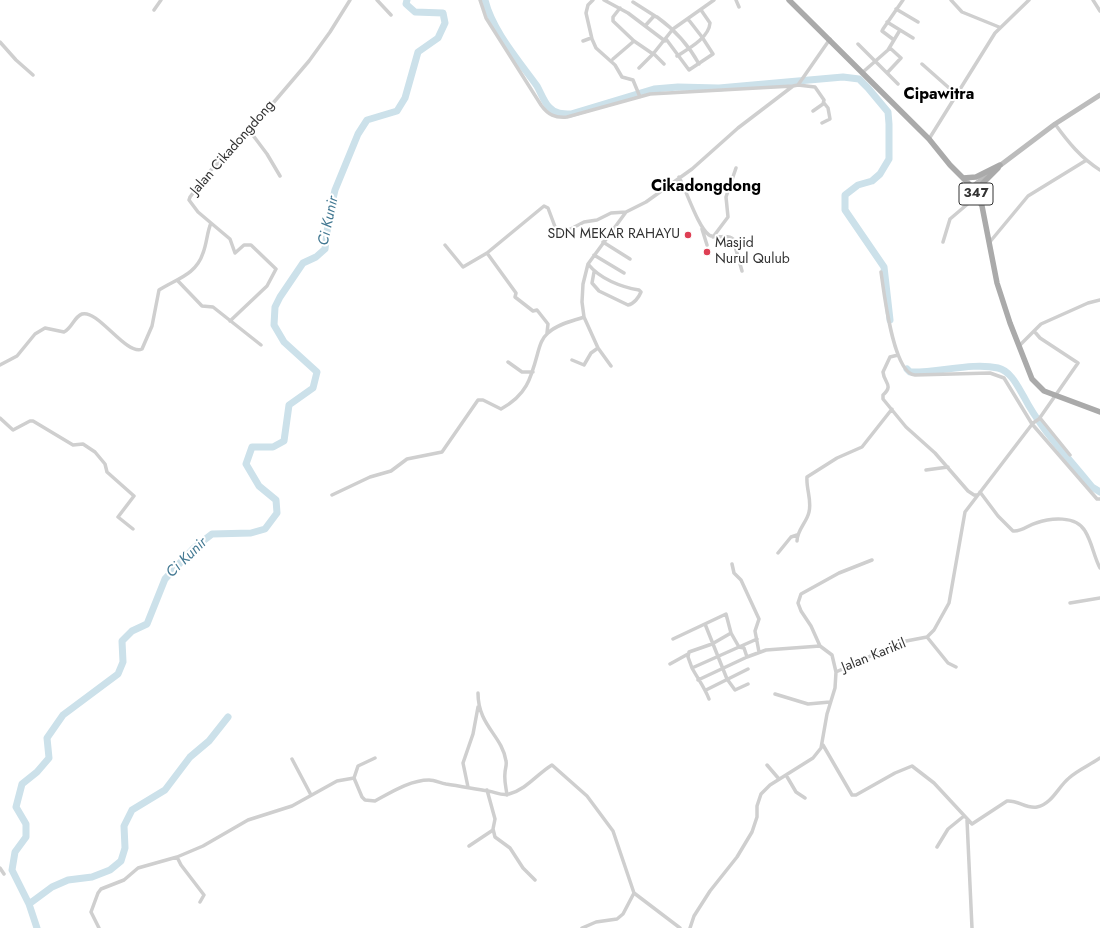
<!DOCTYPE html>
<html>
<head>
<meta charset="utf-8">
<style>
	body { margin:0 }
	canvas { display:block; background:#fff }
</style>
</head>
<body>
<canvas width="1100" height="928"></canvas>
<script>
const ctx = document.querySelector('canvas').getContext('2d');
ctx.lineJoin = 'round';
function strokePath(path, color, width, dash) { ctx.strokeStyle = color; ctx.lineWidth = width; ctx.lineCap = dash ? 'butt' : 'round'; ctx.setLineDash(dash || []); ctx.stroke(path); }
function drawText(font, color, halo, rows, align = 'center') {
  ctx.font = font + ' Jost,sans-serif'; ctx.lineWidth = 4; ctx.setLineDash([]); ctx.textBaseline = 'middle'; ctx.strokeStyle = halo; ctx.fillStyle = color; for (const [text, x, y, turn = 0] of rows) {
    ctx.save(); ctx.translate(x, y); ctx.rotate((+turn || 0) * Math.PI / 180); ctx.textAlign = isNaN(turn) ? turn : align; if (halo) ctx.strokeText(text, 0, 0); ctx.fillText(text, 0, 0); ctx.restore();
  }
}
strokePath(new Path2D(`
	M 485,0 C 492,30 519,61 537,86 C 541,93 544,102 549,107 C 555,114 563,114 571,114 L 654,89 L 678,87 L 719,88 L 843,77 L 859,79 L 868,88 L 888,112 L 889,124 L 889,159 L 880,174 L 872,181 L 858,185 L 845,195 L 845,210 L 884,267 L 890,320
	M 907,369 L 910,372 C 938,373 972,362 998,368 C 1011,371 1018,387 1024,397 C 1041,430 1069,458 1092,487 L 1100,492
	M 29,904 L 52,887 L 68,880 L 92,877 L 110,870 L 121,861 L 125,848 L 124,826 L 132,810 L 165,790 L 190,757 L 209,741 L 228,717
	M 37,928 L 29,904 L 12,870 L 15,852 L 26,837 L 26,824 L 16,807 L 22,784 L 37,772 L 49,758 L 47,738 L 63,715 L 118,674 L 123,662 L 122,641 L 132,631 L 147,624 L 165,579 L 194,548 L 212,534 L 251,533 L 265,529 L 277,513 L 276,500 L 259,486 L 246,464 L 252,447 L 273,447 L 284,441 L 289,405 L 313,388 L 317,372 L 284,342 L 274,325 L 275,307 L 280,297 L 303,263 L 316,257 L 325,249 L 329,216 L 335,190 L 358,134 L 367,120 L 397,111 L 405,98 L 418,52 L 438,38 L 445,23 L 443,13 L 415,12 L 406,4 L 407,0`), '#cce1ea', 7);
strokePath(new Path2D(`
	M 377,0 L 391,15
	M 480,0 L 486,18 L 541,105 C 548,115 555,118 567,117 L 650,94 L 793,86
	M 593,0 L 588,5 L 586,13 L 592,39 L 596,48 L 615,65 L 622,77 L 633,80 L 640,97
	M 604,0 L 628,13 L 665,41
	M 736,0 L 739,7
	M 951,0 L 962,12 L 999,27
	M 1093,0 L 1100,11
	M 633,2 L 655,16
	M 620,8 L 613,17 L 613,21 L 634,41 L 653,54 L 673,29 L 714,0
	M 896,9 L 918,22
	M 154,10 L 161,0
	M 887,22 L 913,38
	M 645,26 L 654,16 L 657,17 C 675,30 688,44 699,64
	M 666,39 L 689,70 L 713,54 L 702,37 L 688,19
	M 894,40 L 900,30
	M 583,41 L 591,38
	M 0,42 L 16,60 L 33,75
	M 858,44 L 898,84
	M 654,54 L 664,64
	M 677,56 C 688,49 709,38 710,23 L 701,10
	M 613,59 L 634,41
	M 922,64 L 957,95
	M 639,68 L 653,54
	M 863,72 L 888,50 L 894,40 L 882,31 L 883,29 L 903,0
	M 887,73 L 901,58 L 890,48
	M 798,85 L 815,87 L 824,100 L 823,104 L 813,111
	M 822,123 L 830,119 L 828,108 L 824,103
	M 1055,124 C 1068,142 1081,158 1100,170
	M 249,130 L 267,154 L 280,176
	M 929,139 L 995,33 L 1029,0
	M 679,177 C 687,192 698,227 709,235 C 717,240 727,233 733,239 L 742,271
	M 211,223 L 230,239 L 235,253 L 244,245 L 251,245 L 276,269 L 267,286 L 230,321
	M 702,229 L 707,245
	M 713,237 L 728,217 L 726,197 L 736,168
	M 603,242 L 630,259
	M 943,242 L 950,219 L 977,196
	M 989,243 L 1028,196 L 1085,161
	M 445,245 L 463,267 L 487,253 L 544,206 L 548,208 L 557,232 L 561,234 L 584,222 L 597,220 L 611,213 L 626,212
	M 487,253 L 516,293 L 515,297 L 533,311 L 537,310 L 548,324 L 547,333
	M 594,255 L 624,273
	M 588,264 C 600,279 621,287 639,290 L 641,292 C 639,297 634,304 628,305 L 599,291 L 592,283 L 594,272
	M 881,272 C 884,292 893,374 915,375 L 990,373 L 1004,378 L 1032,424 L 1097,499 L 1100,499
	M 178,281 L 202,306 L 213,307 L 261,345
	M 1019,346 L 1041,324 L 1088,303 L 1100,300
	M 898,355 L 890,357 L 883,372 C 884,383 894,385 883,395 L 883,399 L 906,427 L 935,453 L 968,491 L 974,495 L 977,495
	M 572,360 L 584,365 L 591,353 L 598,348
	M 508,362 L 522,372 L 533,372
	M 0,365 L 17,356 L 35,334 L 45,328 L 64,332 C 72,328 74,317 82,314 C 98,309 126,356 142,349 L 152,326 L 159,290 C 176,279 196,275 203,253 C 207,243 207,232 211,223 L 198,212 L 189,200 L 190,197 L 211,170 L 245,136 L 309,61 L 330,32 L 350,0
	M 611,366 L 598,348 L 584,317 L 582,302 L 583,284 L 588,264 L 626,212 L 646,202 L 692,169 L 738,128 L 793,86 L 798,85 L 830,39
	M 0,418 L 13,430 L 30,421 L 33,421 L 73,445 L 83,444 L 95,452 L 105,464 L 107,472 L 134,496 L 118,517 L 133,529
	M 1040,418 L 1070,455
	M 926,470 L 948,467
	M 980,492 L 998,516 L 1013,531 C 1022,532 1028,525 1036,523 C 1050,518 1076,515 1085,531 C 1092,542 1094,557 1100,568
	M 332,495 L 370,477 L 391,471 L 407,459 L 442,452 L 478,400 L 483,400 L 501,409 C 527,395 531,378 538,352 C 540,345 542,338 548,333 C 557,324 573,321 584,317
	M 797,541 C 797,530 807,522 809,512 C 812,500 806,489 807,477 L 837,458 L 862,447 L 892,409
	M 778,553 L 791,537 L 797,535
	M 732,564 L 734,573 L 741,580 L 759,619 L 755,631 L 759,652
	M 1070,603 L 1100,598
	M 705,624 L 727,679 L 735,690 L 748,684
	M 927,637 L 948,663 L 956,667
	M 673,639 L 726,614 L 731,633 L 739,647 L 757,639
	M 820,646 L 811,626 L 801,611 L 798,603 L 801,594 L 839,573 L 872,560
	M 747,657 L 766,650 L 820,646 L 832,655 L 836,672
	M 670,664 L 688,654
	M 692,668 L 688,657 L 689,652 L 712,644 L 731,633
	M 698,680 L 747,657 L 744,648 L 739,647 L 692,668 C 698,679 705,688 709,699
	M 706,690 L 748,669
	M 478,693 C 478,726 502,735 506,761 C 507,765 505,769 505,773 C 504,781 506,787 507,795
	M 775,694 L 808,704 L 830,702
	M 823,745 L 852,795 L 856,795 L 895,773 L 912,766 L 934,783 L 972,824 L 1007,801 C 1018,800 1026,809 1037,807 C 1052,804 1058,787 1069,778 C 1078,770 1090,765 1100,758
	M 292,759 L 311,795
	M 767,765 L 779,779
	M 786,775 L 796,792 L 805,798
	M 354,778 L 358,766 L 375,758
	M 468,787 L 463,763 L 473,734 L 478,707
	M 487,790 L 495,819 L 493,829 L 495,837 L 510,848 L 523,868 L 535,880
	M 967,820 L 972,928
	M 469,846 L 493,830
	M 937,847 L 948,829 L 964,816
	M 177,857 L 181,865 L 204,895 L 200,902
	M 0,868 L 4,874
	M 99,928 L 91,912 L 98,893 L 101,889 L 124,880 L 138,868 L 177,857 L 203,846 L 248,820 L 292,806 L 337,781 L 354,778 L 362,797 L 365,800 L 375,801 C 390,793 410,780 429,780 C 435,780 440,783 446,784 C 460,786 475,789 488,791 C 496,792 501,796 509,794 C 527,789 537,774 552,765 L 587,796 L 613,831 L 634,893 L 680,928
	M 582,928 L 596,922 L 617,919 L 623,914 L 634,893
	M 690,928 L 694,916 L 710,891 L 737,857 L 752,832 L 757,817 L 757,806 L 761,794 L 770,785 L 813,758 L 821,748 L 827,714 L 835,688 L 836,672 L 901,642 L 927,637 L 934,630 L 949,603 L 965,512 L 1033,423 L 1039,419 L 1078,363 L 1040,338 L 1034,331`), '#cfcfcf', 3.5);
strokePath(new Path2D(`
	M 998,167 L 1055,124 L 1100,95
	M 972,187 L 990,173`), '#bcbcbc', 5);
strokePath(new Path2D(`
	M 789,0 L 929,139 L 950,165 L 972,187 L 982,206 L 997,283 L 1010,323 L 1032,379 L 1044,391 L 1100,412
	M 963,178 L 976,177 L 1000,165
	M 977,196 L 983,183 L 998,168`), '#aaa', 5.5);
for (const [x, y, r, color] of [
	[688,235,4,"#de3f54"],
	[707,252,4,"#de3f54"]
]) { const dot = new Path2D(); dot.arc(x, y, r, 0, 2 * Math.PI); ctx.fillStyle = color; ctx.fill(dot); strokePath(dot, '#fff', 1.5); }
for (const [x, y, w] of [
	[976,194,34]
]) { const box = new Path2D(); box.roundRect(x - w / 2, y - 11, w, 22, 3); ctx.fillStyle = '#fff'; ctx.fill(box); strokePath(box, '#323232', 1); }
drawText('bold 13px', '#323232', null, [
	["347",976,194]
]);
drawText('14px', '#323232', '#fff', [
	["Jalan Cikadongdong",233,148,-49],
	["Jalan Karikil",874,656,-22]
]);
drawText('14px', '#323232', '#fff', [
	["SDN MEKAR RAHAYU",680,235],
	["Masjid",715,244,"left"],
	["Nurul Qulub",715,260,"left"]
], 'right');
drawText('italic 15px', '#427892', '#fff', [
	["Ci Kunir",329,221,-78],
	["Ci Kunir",187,558,-44]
]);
drawText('bold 16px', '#000', '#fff', [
	["Cipawitra",939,95],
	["Cikadongdong",706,187]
]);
</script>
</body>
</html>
